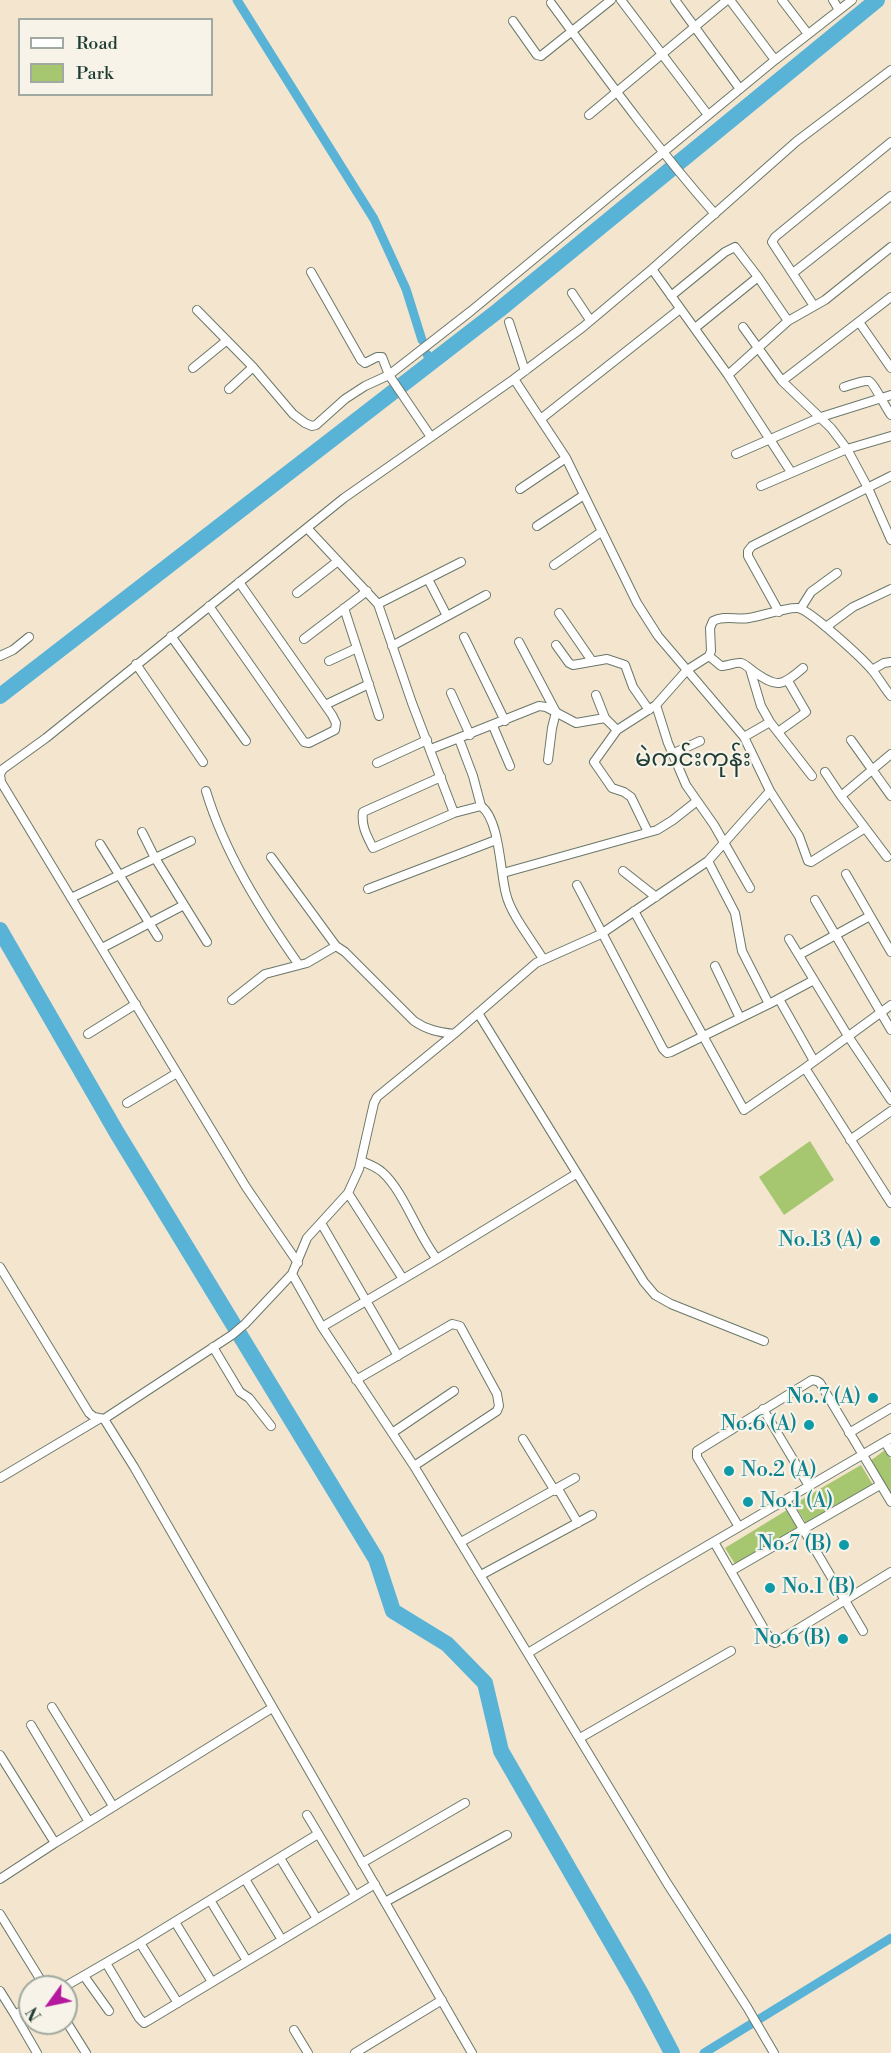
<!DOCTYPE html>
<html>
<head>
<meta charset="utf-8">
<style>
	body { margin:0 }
	#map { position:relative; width:891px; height:2053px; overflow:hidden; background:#f4e5ce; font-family:"Libre Bodoni",serif }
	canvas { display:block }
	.legend { position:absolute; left:18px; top:18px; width:195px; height:78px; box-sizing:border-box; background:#f7f3e8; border:2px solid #a1aaa0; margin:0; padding:8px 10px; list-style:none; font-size:18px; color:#1f3d34 }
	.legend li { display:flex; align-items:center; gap:12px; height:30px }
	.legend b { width:30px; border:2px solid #a1aaa0 }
	.north { position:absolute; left:18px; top:1975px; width:60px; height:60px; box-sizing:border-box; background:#f7f3e8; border:2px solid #a1aaa0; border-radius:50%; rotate:237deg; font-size:16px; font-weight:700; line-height:24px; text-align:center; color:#1f3d34 }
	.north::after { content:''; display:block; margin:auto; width:21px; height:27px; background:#b5179e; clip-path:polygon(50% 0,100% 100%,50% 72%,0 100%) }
</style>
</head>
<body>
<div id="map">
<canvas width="891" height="2053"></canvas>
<ul class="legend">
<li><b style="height:8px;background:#fff"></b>Road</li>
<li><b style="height:16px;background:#a6c770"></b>Park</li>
</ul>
<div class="north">N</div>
</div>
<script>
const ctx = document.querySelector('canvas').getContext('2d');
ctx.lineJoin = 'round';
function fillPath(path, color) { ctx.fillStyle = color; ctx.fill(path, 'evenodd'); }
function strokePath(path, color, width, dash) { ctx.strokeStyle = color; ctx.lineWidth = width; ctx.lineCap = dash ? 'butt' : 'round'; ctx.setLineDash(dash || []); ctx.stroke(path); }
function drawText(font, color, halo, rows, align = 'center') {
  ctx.font = font + ' "Libre Bodoni","Noto Sans Myanmar",serif'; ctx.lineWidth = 4.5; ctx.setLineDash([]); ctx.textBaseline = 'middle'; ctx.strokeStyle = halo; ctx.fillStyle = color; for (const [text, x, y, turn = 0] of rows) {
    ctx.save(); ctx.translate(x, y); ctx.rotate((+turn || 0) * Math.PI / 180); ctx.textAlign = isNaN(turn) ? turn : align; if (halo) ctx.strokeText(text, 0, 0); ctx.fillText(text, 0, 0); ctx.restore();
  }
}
fillPath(new Path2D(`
	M 810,1141 L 834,1180 L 784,1215 L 759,1177 Z
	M 885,1450 L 891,1459 L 891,1496 L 870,1461 Z
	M 861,1465 L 873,1485 L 806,1523 L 794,1504 Z
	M 787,1510 L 798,1528 L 735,1564 L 725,1548 Z`), '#a6c770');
strokePath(new Path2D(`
	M 237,0 L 374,219 L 406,289 L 422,340
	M 427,354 L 430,362
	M 704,2053 L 891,1938`), '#59b3d7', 9);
strokePath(new Path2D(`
	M 0,696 L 499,310 L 877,0
	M 0,930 L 117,1133 L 376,1559 L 393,1611 L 447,1644 L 485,1683 L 501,1751 L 640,1992 L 672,2053`), '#59b3d7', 16);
const street = new Path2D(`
	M 621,0 L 708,115
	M 675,0 L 740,89
	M 730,0 L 775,60
	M 782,0 L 808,34
	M 833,0 L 839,10
	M 551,3 C 604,75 656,147 715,214
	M 513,21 L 537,55 L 541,56 L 611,0
	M 589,115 L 727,0
	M 652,269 L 728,375 L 791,472
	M 311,272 L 361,360 L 365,363 L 377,357 L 382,357 L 389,375 L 431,437
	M 793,273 L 891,196
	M 572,293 L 590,320
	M 671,296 L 725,252 L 735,247 L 758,277 L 788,321
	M 814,306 L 772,242 L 775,237 L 891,142
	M 197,310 L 253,367 L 293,414 L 305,423 L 312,426 L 316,425 L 345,399 L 365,386 L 389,375 L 471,311 L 775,60 L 852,0
	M 509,322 L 525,371
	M 859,322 L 891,368
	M 743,327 L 782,381 L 831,428 L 847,449 L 868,488 L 891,540
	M 695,328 L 758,277
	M 193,368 L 226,341
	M 728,375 L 788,321 L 825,300 L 891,247
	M 514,379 L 566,458 L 637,603 L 658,636 L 744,737 L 770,791 L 799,836 L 808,861 L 811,862 L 865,828
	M 782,381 L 891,297
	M 844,387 C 851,385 862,380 869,381 C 873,382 887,410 891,415
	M 229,389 L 253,367
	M 542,418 L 680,309
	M 736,454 L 821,417 L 891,395
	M 761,486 L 847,449 L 891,436
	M 520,489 L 566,458
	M 537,526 L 584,495
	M 307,528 L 378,604 L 412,703 L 454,813
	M 554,565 L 601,532
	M 428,579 L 447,616
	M 297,593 L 338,561
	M 378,604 L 461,562
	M 209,606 L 304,742 L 309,743 L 335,730 L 336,723 L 332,715 L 239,582
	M 344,608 L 379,716
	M 801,608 L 811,592 L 837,573
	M 779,612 L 748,556 L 748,551 L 752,546 L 891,476
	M 559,613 L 592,661
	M 826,627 L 853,607 L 891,589
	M 171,636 L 246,741
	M 464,637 L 505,721
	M 304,639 L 367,591
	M 519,642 L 556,712 L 552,728 L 548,760
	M 556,645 L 569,663 L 573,665 L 607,659 L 625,665 L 633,687 L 649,710
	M 392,646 L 486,595
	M 0,656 L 13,650 L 29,637
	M 709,656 L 721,666 C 728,666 735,662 741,663 C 745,664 749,668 753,671 C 777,688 781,687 803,668
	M 329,661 L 357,648
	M 136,664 L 203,762
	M 750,669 L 761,706 L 770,722 L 812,776
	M 872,670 L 884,663 L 891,662
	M 451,693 L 470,735
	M 596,695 L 605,718 L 617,730
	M 325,705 L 369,684
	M 493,726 L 510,766
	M 778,732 L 806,712 L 788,681
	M 744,737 L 770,722
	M 459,739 L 473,776 L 481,806
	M 851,740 L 891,796
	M 431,749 L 539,706 L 546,707 L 576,723 L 605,718
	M 672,754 L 700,741
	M 377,763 L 427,740
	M 825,772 L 841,796 L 887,857
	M 441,777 L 363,812 C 361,826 367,836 373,848 L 454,813 L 481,806 C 500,820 500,872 506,894 C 511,915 532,940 543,959
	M 206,791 C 225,854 262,912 299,965
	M 841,796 L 891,754
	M 142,832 L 155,858 L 207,942
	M 648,832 L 631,797 L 624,792 L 612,788 L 594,762 L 617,730 L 656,705
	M 100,844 L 158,937
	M 271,857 L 336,946 L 345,952 L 414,1021 C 427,1030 438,1032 454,1034 L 536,963 L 601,934 L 708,861 L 770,791
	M 623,871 L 656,897
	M 503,873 L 657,830 L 673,820 L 697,801
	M 846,874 L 891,952
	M 577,885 L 663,1049 L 667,1053 L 671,1052 L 769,1004 L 742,951 L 735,913 L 708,861
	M 750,888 L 714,825 L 686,785 L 668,743 L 656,705 L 687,670 L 709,656 L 711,651 L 710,628 L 713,621 C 724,615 737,620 749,618 C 762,616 787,607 798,608 C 810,610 863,659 872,670 C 879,678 884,688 891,696
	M 368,889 L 496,840
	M 71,898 L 191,841
	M 815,900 L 891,1030
	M 634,911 L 744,1110 L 805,1068 L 891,1005
	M 789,939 L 848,1036 L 891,1100
	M 102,948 L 184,905
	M 799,955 L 870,916
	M 715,966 L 740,1018
	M 779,999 L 814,1061
	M 232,1000 L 265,974 L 307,963 L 336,946
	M 769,1004 L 814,980
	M 478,1013 L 644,1282 L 655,1295 L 671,1304 L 764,1341
	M 88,1034 L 136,1004
	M 805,1068 L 891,1203
	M 127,1103 L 177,1073
	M 850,1140 L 891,1111
	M 348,1193 L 403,1279
	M 321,1223 L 398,1356
	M 437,1259 L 576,1174
	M 298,1263 L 246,1187 L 1,782 L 0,774 L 3,769 L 46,738 L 344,498 L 514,379 L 583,327 L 652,269 L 797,141 L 891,70
	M 0,1267 L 89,1413 L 94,1417 L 104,1419 L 134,1467 L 472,2053
	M 292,1274 L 322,1327 L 414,1466 L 667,1883 L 747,2007 L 774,2053
	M 322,1327 L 437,1259 C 418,1236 404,1191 382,1172 C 375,1166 368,1164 361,1161
	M 213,1347 L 240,1392 L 249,1398 L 271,1426
	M 356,1380 L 452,1324 L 460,1326 L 497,1394 L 499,1406 L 497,1411 L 414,1466
	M 763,1409 L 809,1486
	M 104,1419 L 232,1335 L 245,1324 L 292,1274 L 307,1238 L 348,1193 L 359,1169 L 374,1103 L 377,1097 L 454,1034
	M 392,1433 L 454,1391
	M 849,1433 L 891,1408
	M 523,1439 L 555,1491
	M 885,1442 L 891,1452
	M 0,1478 L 99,1419
	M 558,1489 L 578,1523
	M 786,1500 L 863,1631
	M 739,1527 L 697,1457 L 697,1451 L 812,1380 L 817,1381 L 820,1383 L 891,1502
	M 461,1542 L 575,1478
	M 714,1542 L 771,1641 L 775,1643 L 891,1572
	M 731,1571 L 880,1485
	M 481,1575 L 592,1515
	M 528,1653 L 645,1582 L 891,1438
	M 52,1707 L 113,1806
	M 31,1725 L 89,1822
	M 580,1738 L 731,1651
	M 0,1755 L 55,1843
	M 307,1815 L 355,1895
	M 280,1858 L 317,1919
	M 362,1863 L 465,1803
	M 0,1879 L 55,1843 L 272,1708
	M 245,1879 L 282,1940
	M 210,1900 L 247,1961
	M 385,1902 L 507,1835
	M 0,1914 L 45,1987
	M 175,1922 L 212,1982
	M 140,1943 L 178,2003
	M 106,1963 L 139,2018 L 144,2023 L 146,2022 L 375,1884
	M 84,1976 L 109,2011
	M 64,1987 L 140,1943 L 318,1834
	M 0,1991 L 15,2015 L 30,2006
	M 15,2015 L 37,2053
	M 66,2021 L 86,2053
	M 294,2030 L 308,2053
	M 355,2053 L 442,2000`);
strokePath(street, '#6a786a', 10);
strokePath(street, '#fff', 8);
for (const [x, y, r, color] of [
	[875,1241,6,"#0f9aa8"],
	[873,1398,6,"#0f9aa8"],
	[809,1425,6,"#0f9aa8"],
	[729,1471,6,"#0f9aa8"],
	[748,1502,6,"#0f9aa8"],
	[844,1545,6,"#0f9aa8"],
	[770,1588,6,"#0f9aa8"],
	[843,1639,6,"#0f9aa8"]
]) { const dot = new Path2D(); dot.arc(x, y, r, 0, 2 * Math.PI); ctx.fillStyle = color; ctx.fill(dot); strokePath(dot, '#f7f3e8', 2); }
drawText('21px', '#0d838f', '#f7f3e8', [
	["No.13 (A)",863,1241],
	["No.7 (A)",861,1398],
	["No.6 (A)",797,1425],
	["No.2 (A)",741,1471,"left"],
	["No.1 (A)",760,1502,"left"],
	["No.7 (B)",832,1545],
	["No.1 (B)",782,1588,"left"],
	["No.6 (B)",831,1639]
], 'right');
drawText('24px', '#1f3d34', '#f7f3e8', [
	["မဲကင်းကုန်း",693,760]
]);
</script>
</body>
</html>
